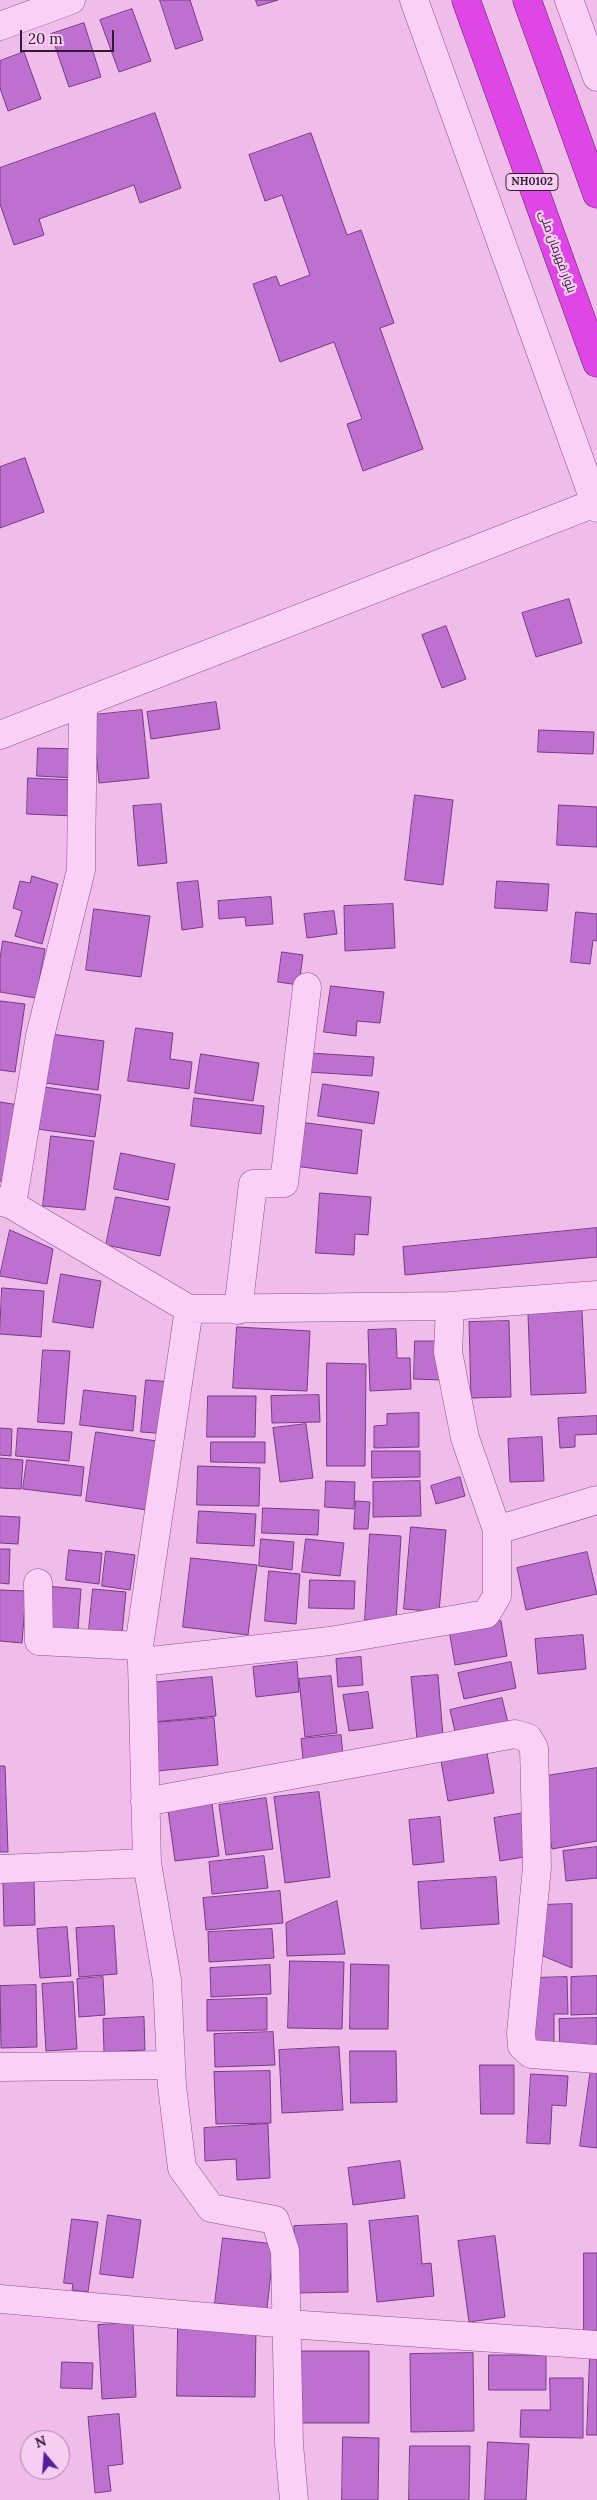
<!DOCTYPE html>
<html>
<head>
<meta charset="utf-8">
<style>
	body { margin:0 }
	#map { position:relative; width:597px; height:2500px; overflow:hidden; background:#f0bdeb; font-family:Lora,serif }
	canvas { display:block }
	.north { position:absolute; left:20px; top:2430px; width:50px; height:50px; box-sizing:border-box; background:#f7cdf2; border:1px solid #a986a7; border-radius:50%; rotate:342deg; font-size:14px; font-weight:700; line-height:20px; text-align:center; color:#331b37 }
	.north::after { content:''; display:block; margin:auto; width:18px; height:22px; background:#51229a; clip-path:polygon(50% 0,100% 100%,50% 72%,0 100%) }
	.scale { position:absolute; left:20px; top:30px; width:94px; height:22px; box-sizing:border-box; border:2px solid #331b37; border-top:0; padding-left:6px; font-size:15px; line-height:18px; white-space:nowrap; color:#331b37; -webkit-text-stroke:4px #f7cdf2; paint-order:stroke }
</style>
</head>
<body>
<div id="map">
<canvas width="597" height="2500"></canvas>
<div class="north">N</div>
<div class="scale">20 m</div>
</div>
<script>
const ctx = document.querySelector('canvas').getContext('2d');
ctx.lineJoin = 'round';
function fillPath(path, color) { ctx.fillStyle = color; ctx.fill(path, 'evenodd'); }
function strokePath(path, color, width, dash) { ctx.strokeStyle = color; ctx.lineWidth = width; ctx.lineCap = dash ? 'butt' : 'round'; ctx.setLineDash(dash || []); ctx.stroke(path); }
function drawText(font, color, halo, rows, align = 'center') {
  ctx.font = font + ' Lora,Cairo,serif'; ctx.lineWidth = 4.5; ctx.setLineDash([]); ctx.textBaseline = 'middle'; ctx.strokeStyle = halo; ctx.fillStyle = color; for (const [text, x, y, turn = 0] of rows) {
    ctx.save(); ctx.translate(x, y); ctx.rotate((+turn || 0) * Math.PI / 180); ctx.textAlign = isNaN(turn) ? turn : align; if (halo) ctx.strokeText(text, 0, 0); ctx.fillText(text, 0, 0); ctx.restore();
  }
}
const building = new Path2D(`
	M 160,0 L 190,0 L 203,40 L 176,49 Z
	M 256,0 L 278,0 L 258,6 Z
	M 132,9 L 151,61 L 119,72 L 100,20 Z
	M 84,23 L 101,77 L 69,87 L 51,34 Z
	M 24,52 L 41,99 L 8,111 L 0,88 L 0,61 Z
	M 155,113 L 181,188 L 140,203 L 134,185 L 39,219 L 44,235 L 14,245 L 0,204 L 0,168 Z
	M 311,133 L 347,235 L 361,230 L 394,323 L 380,328 L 423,449 L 363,471 L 347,424 L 362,419 L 334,342 L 280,362 L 253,284 L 276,276 L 280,286 L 310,275 L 282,195 L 265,201 L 249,155 Z
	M 25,458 L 44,512 L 0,528 L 0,467 Z
	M 569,599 L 582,643 L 536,657 L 522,613 Z
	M 446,626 L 466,679 L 442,688 L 422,635 Z
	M 216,702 L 220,729 L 151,739 L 147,712 Z
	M 142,710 L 149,778 L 99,783 L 93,715 Z
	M 539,730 L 594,732 L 593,754 L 538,752 Z
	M 38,748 L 77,749 L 76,778 L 37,776 Z
	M 28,778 L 75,780 L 74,816 L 27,814 Z
	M 415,795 L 453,800 L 443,885 L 405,880 Z
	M 161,804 L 167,863 L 138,866 L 133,806 Z
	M 559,805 L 597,807 L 597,847 L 557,845 Z
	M 32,876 L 58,884 L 42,944 L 15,936 L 22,911 L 13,908 L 20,881 L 30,883 Z
	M 198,881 L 203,927 L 182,930 L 177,883 Z
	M 497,881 L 549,884 L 547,911 L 495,908 Z
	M 271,897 L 273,924 L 246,926 L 245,917 L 219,919 L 218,901 Z
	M 393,904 L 395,948 L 345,951 L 344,906 Z
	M 94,909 L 150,916 L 141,977 L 86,970 Z
	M 334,911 L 337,934 L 307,938 L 304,914 Z
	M 576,912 L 597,914 L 597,941 L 593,940 L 590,964 L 571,962 Z
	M 3,941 L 45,949 L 36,998 L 0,992 L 0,959 Z
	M 282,952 L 303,955 L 299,985 L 278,982 Z
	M 331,986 L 384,992 L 380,1023 L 357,1021 L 356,1036 L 324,1032 Z
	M 0,1001 L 25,1004 L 15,1072 L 0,1070 Z
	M 136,1028 L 173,1033 L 170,1059 L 192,1062 L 189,1089 L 128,1081 Z
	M 51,1034 L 104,1041 L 98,1090 L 45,1083 Z
	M 310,1053 L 374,1057 L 372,1076 L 308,1072 Z
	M 201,1054 L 259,1063 L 253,1101 L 195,1093 Z
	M 323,1084 L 379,1092 L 374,1124 L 318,1116 Z
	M 37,1086 L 101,1095 L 95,1137 L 30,1128 Z
	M 194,1098 L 264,1106 L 261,1134 L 191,1126 Z
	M 0,1102 L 19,1105 L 7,1182 L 0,1181 Z
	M 299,1122 L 362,1130 L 357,1174 L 294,1166 Z
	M 51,1136 L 94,1141 L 85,1210 L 43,1206 Z
	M 121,1153 L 175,1164 L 168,1200 L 114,1189 Z
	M 320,1193 L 371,1197 L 368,1235 L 355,1234 L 354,1255 L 316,1253 Z
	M 116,1197 L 170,1207 L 160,1256 L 106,1245 Z
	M 597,1228 L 597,1257 L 405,1275 L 403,1247 Z
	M 10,1230 L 53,1249 L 47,1284 L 0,1276 Z
	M 61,1274 L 101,1281 L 93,1328 L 53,1322 Z
	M 2,1288 L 44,1291 L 41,1337 L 0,1334 Z
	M 582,1311 L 586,1393 L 531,1395 L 528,1314 Z
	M 509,1321 L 511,1397 L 471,1398 L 469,1322 Z
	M 237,1327 L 310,1331 L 307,1391 L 233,1388 Z
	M 396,1329 L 397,1358 L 410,1358 L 411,1389 L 370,1391 L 368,1330 Z
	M 415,1341 L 442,1341 L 441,1380 L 414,1379 Z
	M 43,1350 L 70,1351 L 64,1424 L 38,1422 Z
	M 327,1363 L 366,1364 L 365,1466 L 327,1466 Z
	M 146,1380 L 173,1382 L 168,1434 L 141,1432 Z
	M 84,1390 L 136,1396 L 133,1431 L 80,1425 Z
	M 319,1395 L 320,1422 L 272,1423 L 271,1396 Z
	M 208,1396 L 256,1396 L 255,1437 L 207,1437 Z
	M 419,1413 L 419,1447 L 374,1448 L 374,1426 L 387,1425 L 387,1414 Z
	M 597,1416 L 597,1434 L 575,1435 L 575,1447 L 560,1448 L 558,1418 Z
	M 306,1424 L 313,1478 L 280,1482 L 273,1428 Z
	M 0,1428 L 12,1429 L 11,1456 L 0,1455 Z
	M 18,1428 L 72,1432 L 69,1461 L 16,1456 Z
	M 96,1432 L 157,1441 L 147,1510 L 86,1501 Z
	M 542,1437 L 544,1481 L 510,1482 L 508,1439 Z
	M 211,1442 L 265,1442 L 265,1463 L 211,1462 Z
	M 372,1451 L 420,1451 L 420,1477 L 372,1478 Z
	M 0,1458 L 23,1460 L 21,1489 L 0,1488 Z
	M 27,1460 L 84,1467 L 81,1496 L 23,1489 Z
	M 198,1466 L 260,1468 L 259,1506 L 197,1505 Z
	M 460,1477 L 465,1496 L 436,1504 L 431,1486 Z
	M 326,1481 L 355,1482 L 354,1509 L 325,1507 Z
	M 420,1481 L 421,1516 L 373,1517 L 373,1482 Z
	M 356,1501 L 370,1502 L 368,1529 L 354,1529 Z
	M 263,1508 L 319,1510 L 318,1535 L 262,1533 Z
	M 199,1511 L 256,1514 L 254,1546 L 197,1543 Z
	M 0,1516 L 20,1517 L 18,1544 L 0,1543 Z
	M 411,1527 L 446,1530 L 439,1612 L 404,1609 Z
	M 370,1534 L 401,1536 L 396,1621 L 365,1620 Z
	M 261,1539 L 294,1542 L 292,1570 L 259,1566 Z
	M 306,1539 L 344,1543 L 340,1576 L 302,1572 Z
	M 0,1549 L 10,1549 L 9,1584 L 0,1583 Z
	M 69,1550 L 102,1553 L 99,1584 L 66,1580 Z
	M 106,1551 L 135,1555 L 130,1590 L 102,1586 Z
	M 587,1552 L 597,1594 L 526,1610 L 517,1568 Z
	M 191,1558 L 257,1565 L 248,1635 L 183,1627 Z
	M 269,1571 L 300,1574 L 296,1624 L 265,1621 Z
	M 310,1580 L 355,1581 L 354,1609 L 309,1608 Z
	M 45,1586 L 81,1589 L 78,1630 L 42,1628 Z
	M 93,1589 L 126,1592 L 122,1634 L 89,1630 Z
	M 0,1590 L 26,1591 L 22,1643 L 0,1641 Z
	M 501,1621 L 507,1656 L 455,1665 L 449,1630 Z
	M 583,1635 L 586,1669 L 538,1674 L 535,1639 Z
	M 361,1657 L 363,1685 L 338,1687 L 336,1659 Z
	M 297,1662 L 299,1692 L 256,1697 L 253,1667 Z
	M 511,1662 L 516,1688 L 464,1699 L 458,1673 Z
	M 438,1675 L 443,1736 L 417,1739 L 411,1677 Z
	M 331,1676 L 337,1733 L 305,1737 L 299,1679 Z
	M 212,1677 L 216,1716 L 153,1722 L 149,1683 Z
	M 368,1692 L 373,1728 L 349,1731 L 343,1695 Z
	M 502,1698 L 509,1727 L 457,1740 L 450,1710 Z
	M 214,1718 L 218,1765 L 158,1771 L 154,1723 Z
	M 341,1735 L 344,1765 L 304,1769 L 301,1739 Z
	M 487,1753 L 494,1793 L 448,1801 L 441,1761 Z
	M 0,1766 L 5,1766 L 8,1852 L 0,1852 Z
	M 597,1768 L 597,1841 L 552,1849 L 540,1777 Z
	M 319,1792 L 330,1877 L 285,1883 L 274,1797 Z
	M 266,1798 L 273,1849 L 226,1855 L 219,1805 Z
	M 212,1804 L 219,1856 L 175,1861 L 168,1810 Z
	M 524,1813 L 530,1856 L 500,1861 L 494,1818 Z
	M 440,1817 L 444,1862 L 413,1865 L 409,1820 Z
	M 597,1847 L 597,1878 L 566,1881 L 563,1851 Z
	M 264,1856 L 268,1888 L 212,1894 L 209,1862 Z
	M 496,1877 L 499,1924 L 421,1929 L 418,1882 Z
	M 34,1879 L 35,1925 L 4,1926 L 3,1881 Z
	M 280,1891 L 283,1923 L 206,1930 L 203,1898 Z
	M 337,1901 L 345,1954 L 287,1956 L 286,1923 Z
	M 572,1904 L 572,1968 L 543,1956 L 541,1905 Z
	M 114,1926 L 117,1974 L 79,1977 L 76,1928 Z
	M 67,1927 L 71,1976 L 40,1978 L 37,1929 Z
	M 272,1929 L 274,1958 L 209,1962 L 208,1932 Z
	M 290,1961 L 344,1962 L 342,2029 L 288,2028 Z
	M 351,1964 L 389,1965 L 388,2029 L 350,2029 Z
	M 270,1965 L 271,1994 L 211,1997 L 210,1968 Z
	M 597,1976 L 597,2014 L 571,2015 L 571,1977 Z
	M 103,1977 L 105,2015 L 79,2017 L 77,1979 Z
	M 567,1977 L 568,2014 L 554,2014 L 554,2049 L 533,2050 L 532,1978 Z
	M 73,1982 L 77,2049 L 46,2051 L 42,1984 Z
	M 36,1985 L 37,2047 L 1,2048 L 0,1986 Z
	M 267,1998 L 267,2030 L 207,2031 L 207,2000 Z
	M 144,2017 L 145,2050 L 104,2052 L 103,2019 Z
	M 597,2018 L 597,2052 L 560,2053 L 559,2019 Z
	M 273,2032 L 275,2065 L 215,2067 L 214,2034 Z
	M 339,2047 L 343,2110 L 282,2113 L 279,2050 Z
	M 350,2051 L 396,2051 L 397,2102 L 351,2103 Z
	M 480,2065 L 514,2065 L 514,2114 L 481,2114 Z
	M 591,2069 L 597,2069 L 597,2148 L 580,2146 Z
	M 270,2071 L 271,2123 L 216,2124 L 214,2072 Z
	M 531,2074 L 568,2076 L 566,2106 L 552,2105 L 550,2144 L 527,2143 Z
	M 268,2124 L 270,2178 L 237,2180 L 236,2159 L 205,2161 L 204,2128 Z
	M 400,2161 L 405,2198 L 353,2205 L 348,2168 Z
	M 108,2215 L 141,2220 L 133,2278 L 100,2274 Z
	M 418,2216 L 422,2264 L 431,2263 L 434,2296 L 377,2302 L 369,2221 Z
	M 72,2219 L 98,2222 L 88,2292 L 72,2290 L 73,2284 L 64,2283 Z
	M 347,2224 L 348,2292 L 296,2293 L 294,2226 Z
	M 495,2236 L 505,2317 L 469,2322 L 458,2241 Z
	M 223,2238 L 274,2244 L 267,2309 L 215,2303 Z
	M 584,2253 L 597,2253 L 597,2331 L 584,2331 Z
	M 133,2323 L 136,2397 L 102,2399 L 98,2325 Z
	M 178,2326 L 256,2327 L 255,2397 L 177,2396 Z
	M 301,2351 L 369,2351 L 369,2423 L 301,2423 Z
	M 473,2353 L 474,2431 L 411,2432 L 410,2354 Z
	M 489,2355 L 546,2355 L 546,2390 L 489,2390 Z
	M 590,2357 L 597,2357 L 597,2435 L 587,2435 Z
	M 62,2362 L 93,2363 L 92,2389 L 61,2388 Z
	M 550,2378 L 583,2378 L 583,2438 L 520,2437 L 521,2410 L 550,2410 Z
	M 119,2414 L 123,2464 L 108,2466 L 111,2491 L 95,2493 L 88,2417 Z
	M 343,2437 L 379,2438 L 378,2500 L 342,2500 Z
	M 488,2442 L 529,2444 L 526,2500 L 485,2500 Z
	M 410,2446 L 470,2446 L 469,2500 L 409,2500 Z`);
fillPath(building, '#be70d0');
strokePath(building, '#783a88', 1);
const minor = new Path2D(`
	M 414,0 L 597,508
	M 569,0 L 597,77
	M 0,26 L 71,0
	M 0,735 L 595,503
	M 0,1201 L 12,1205 L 189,1309 L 450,1306 L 597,1295
	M 12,1205 L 40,1036 L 81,870 L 83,703
	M 189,1309 L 139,1646 L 142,1662 L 147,1863 L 167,1980 L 172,2086 L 182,2168 L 211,2208 L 275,2220 L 285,2251 L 289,2444 L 294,2500
	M 238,1310 L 253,1184 L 284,1183 L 307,987
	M 497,1530 L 597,1500
	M 38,1583 L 39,1641 L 139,1646
	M 142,1662 L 330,1641 L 486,1614 L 497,1596 L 497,1530 L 465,1438 L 448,1352 L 450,1306
	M 145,1802 L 515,1734 L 528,1738 L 534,1748 L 537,1867 L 521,2033 L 522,2046 L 531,2054 L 597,2059
	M 0,1869 L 147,1863
	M 0,2067 L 171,2065
	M 0,2299 L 288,2324 L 597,2345`);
const highway = new Path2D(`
	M 466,0 L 597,363
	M 527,0 L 597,194`);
strokePath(minor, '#855588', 29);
strokePath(highway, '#4f2a55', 29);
strokePath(minor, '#fad0f6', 28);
strokePath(highway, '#de47e5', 28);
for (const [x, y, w] of [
	[532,182,52]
]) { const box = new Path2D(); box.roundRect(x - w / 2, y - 8.5, w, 17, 4); ctx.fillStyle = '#f7cdf2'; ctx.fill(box); strokePath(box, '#331b37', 1); }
drawText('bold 11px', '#331b37', null, [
	["NH0102",532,182]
]);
drawText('12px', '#331b37', '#f7cdf2', [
	["بلوار قهرمان ملی",557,252,70]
]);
</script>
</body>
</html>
